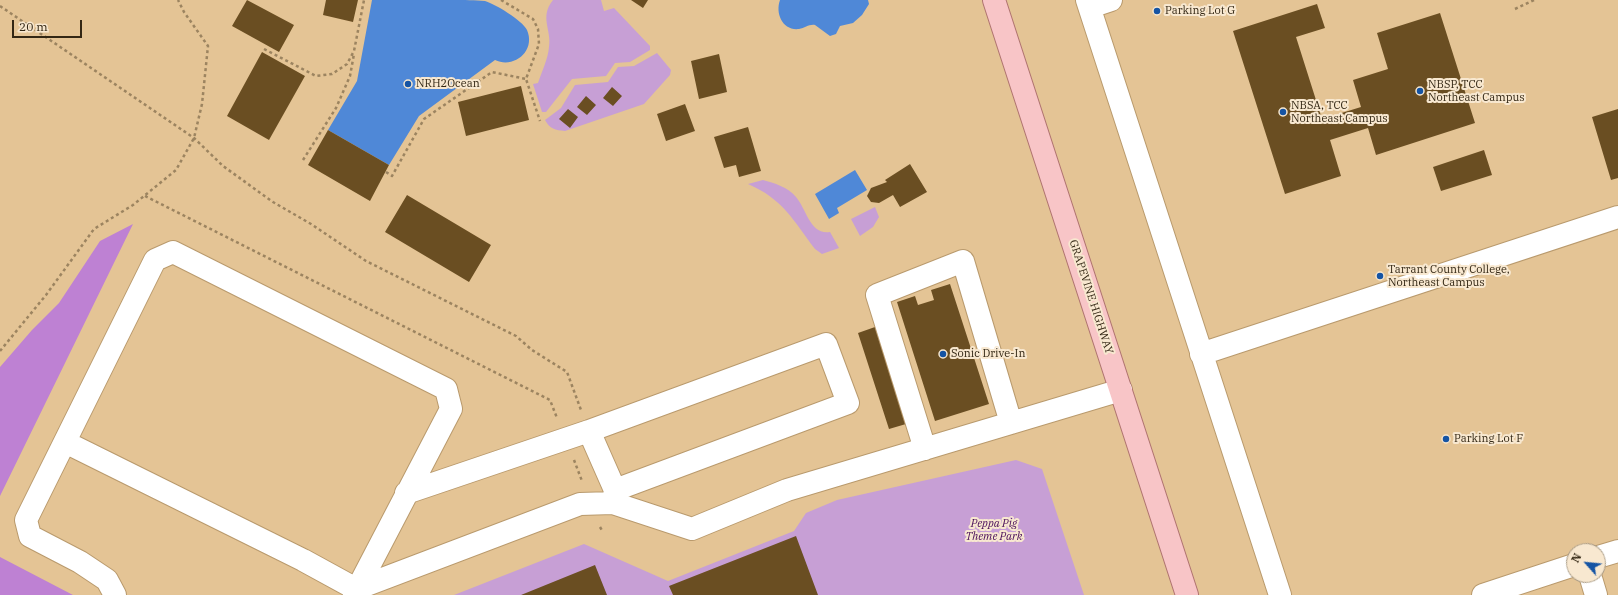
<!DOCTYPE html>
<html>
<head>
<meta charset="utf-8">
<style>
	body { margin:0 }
	#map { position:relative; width:1618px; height:595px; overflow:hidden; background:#e4c495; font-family:"IBM Plex Serif",serif }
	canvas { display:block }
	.north { position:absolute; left:1566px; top:543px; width:40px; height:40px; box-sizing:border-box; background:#f8e8d0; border:1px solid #a99b85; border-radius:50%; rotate:297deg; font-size:11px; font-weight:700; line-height:16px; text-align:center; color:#332714 }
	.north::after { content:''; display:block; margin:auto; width:14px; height:18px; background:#1554a4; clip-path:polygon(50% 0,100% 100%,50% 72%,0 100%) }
	.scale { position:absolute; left:12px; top:20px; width:70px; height:18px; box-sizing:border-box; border:2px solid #332714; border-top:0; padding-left:5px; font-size:12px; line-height:14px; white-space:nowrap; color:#332714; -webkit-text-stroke:3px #f8e8d0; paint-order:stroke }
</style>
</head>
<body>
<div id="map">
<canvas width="1618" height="595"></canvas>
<div class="north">N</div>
<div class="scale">20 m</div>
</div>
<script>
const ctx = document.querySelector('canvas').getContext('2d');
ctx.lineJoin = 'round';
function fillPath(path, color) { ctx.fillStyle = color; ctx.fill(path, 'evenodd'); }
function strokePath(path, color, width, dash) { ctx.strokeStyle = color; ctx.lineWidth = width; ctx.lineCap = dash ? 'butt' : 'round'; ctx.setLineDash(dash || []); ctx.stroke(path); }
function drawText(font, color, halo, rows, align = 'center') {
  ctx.font = font + ' "IBM Plex Serif",serif'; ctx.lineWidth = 4; ctx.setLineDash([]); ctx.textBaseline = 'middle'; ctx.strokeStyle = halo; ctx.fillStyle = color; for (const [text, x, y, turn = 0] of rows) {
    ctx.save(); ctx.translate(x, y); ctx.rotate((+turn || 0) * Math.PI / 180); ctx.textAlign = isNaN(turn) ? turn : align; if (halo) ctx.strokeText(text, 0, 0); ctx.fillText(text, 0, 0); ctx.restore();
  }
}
fillPath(new Path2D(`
	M 553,0 L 601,0 L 604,11 L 614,8 L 650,46 L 650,50 L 630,62 L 615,63 L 606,76 L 572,79 L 546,112 L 542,112 L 533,84 L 538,83 C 542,71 548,59 549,47 C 552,30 539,17 553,0 Z
	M 657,53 L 671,70 L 670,75 L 644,104 L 565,131 C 555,130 550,129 545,120 L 561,108 L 575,85 L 608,82 L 618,67 L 634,66 Z
	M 763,180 C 774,183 788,187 796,197 C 807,210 810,235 830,232 L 839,248 L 822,254 L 815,249 C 793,220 783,199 748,184 Z
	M 875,207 L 879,217 L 873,227 L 860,236 L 851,219 Z
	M 1016,460 L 1042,469 L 1084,595 L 454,595 L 584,544 L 668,581 L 794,531 L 806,513 L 837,500 Z`), '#c79fd5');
fillPath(new Path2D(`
	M 133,224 L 0,496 L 0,367 L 32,330 L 59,303 L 100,241 Z
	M 0,557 L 73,595 L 0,595 Z`), '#be81d3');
fillPath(new Path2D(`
	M 372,0 C 399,0 427,0 454,0 C 463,0 476,0 485,1 C 495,4 522,20 527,30 C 536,51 514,69 495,60 L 419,116 L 389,165 L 328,130 L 357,81 Z
	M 780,0 L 868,0 L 869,4 L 862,15 L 853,23 L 840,26 L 836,34 L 830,36 L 815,25 C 809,24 805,28 799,29 C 783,31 775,14 780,0 Z
	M 855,170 L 867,190 L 837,208 L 839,213 L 829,219 L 815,194 Z`), '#4f88d7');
fillPath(new Path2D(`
	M 247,0 L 294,25 L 279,52 L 232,26 Z
	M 326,0 L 358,0 L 353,22 L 323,15 Z
	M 631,0 L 648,0 L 643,8 Z
	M 1317,4 L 1325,28 L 1296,37 L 1322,119 L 1361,107 L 1353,80 L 1388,69 L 1377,33 L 1440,13 L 1475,123 L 1376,155 L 1368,128 L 1330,140 L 1341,176 L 1285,194 L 1233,31 Z
	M 262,52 L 305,76 L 269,140 L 227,116 Z
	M 719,54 L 727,92 L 699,99 L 691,61 Z
	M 521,86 L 529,120 L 466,136 L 458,102 Z
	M 612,87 L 622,96 L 613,106 L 603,98 Z
	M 586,96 L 596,105 L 587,115 L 577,107 Z
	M 685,104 L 695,131 L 666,141 L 657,114 Z
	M 568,109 L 578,117 L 570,128 L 559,119 Z
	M 1618,109 L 1618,178 L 1611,180 L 1592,117 Z
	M 748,127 L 761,171 L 739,177 L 736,165 L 724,168 L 714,137 Z
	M 328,130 L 389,165 L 370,201 L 308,165 Z
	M 1484,150 L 1492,175 L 1441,191 L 1433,167 Z
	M 910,164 L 927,192 L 900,207 L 893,195 L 879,203 L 871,202 L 867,196 L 871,188 L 887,182 L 885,180 Z
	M 407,195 L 491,245 L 469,282 L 385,232 Z
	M 950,284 L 989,404 L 935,421 L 897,302 L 915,296 L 918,305 L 934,300 L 931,290 Z
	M 875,327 L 906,424 L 889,429 L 858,333 Z
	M 796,536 L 818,595 L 673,595 L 669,586 Z
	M 595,565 L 607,595 L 521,595 Z`), '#6a4e22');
const minor = new Path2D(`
	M 1087,0 L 1280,595
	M 1090,7 L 1111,0
	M 1201,354 L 1618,217
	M 589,431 L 615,490 L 613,503
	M 65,442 L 303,560 L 356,589 L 580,504 L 613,503 L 692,529 L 787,490 L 1121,390
	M 925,449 L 877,295 L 963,261 L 1011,423
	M 406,493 L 589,431 L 826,344 L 848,403 L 615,490
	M 1598,557 L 1618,551
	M 1590,575 L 1596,595
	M 115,595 L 107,580 L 80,562 L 30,536 L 26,520 L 155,260 L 173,252 L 446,389 L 451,409 L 354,595
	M 1483,595 L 1574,565`);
const major = new Path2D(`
	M 994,0 L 1187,595`);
strokePath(minor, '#b99a6d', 24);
strokePath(major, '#b07470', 24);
strokePath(new Path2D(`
	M 501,0 L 533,19 L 538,29 L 539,44 L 526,79 L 540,121
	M 0,6 L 194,138 L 223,166 L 273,202 L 311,224 L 366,261 L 516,336 L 532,350 L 567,372 L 581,410
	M 1515,9 L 1534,0
	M 264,49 L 316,76 L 332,74 L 347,64 L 354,51 L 364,0
	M 303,160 L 336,108 L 350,76 L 354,54
	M 386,172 L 392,176 L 424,119 L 492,72 L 526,79
	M 145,196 L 550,400 L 557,418
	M 0,351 L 46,295 L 94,229 L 133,205 L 176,170 L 194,138 L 202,104 L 208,46 L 184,12 L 178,0
	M 574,460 L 582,481
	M 600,527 L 603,532`), '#9c8460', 2.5, [3, 3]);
strokePath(minor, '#fff', 22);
strokePath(major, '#f8c5c7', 22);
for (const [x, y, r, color] of [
	[1157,11,4,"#1554a4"],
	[408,84,4,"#1554a4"],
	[1420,91,4,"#1554a4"],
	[1283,112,4,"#1554a4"],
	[1380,276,4,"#1554a4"],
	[943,354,4,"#1554a4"],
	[1446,439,4,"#1554a4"]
]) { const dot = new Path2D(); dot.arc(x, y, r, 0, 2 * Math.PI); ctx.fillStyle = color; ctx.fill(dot); strokePath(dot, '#f8e8d0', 1.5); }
drawText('11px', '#332714', '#f8e8d0', [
	["Parking Lot G",1165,11],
	["NRH2Ocean",416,84],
	["NBSP, TCC",1428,85],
	["Northeast Campus",1428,98],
	["NBSA, TCC",1291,106],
	["Northeast Campus",1291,119],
	["Tarrant County College,",1388,270],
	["Northeast Campus",1388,283],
	["Sonic Drive-In",951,354],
	["Parking Lot F",1454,439]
], 'left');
drawText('11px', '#332714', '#f8e8d0', [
	["GRAPEVINE HIGHWAY",1091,297,72]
]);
drawText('italic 11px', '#480c59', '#f8e8d0', [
	["Peppa Pig",994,524],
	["Theme Park",994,537]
]);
</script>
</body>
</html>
